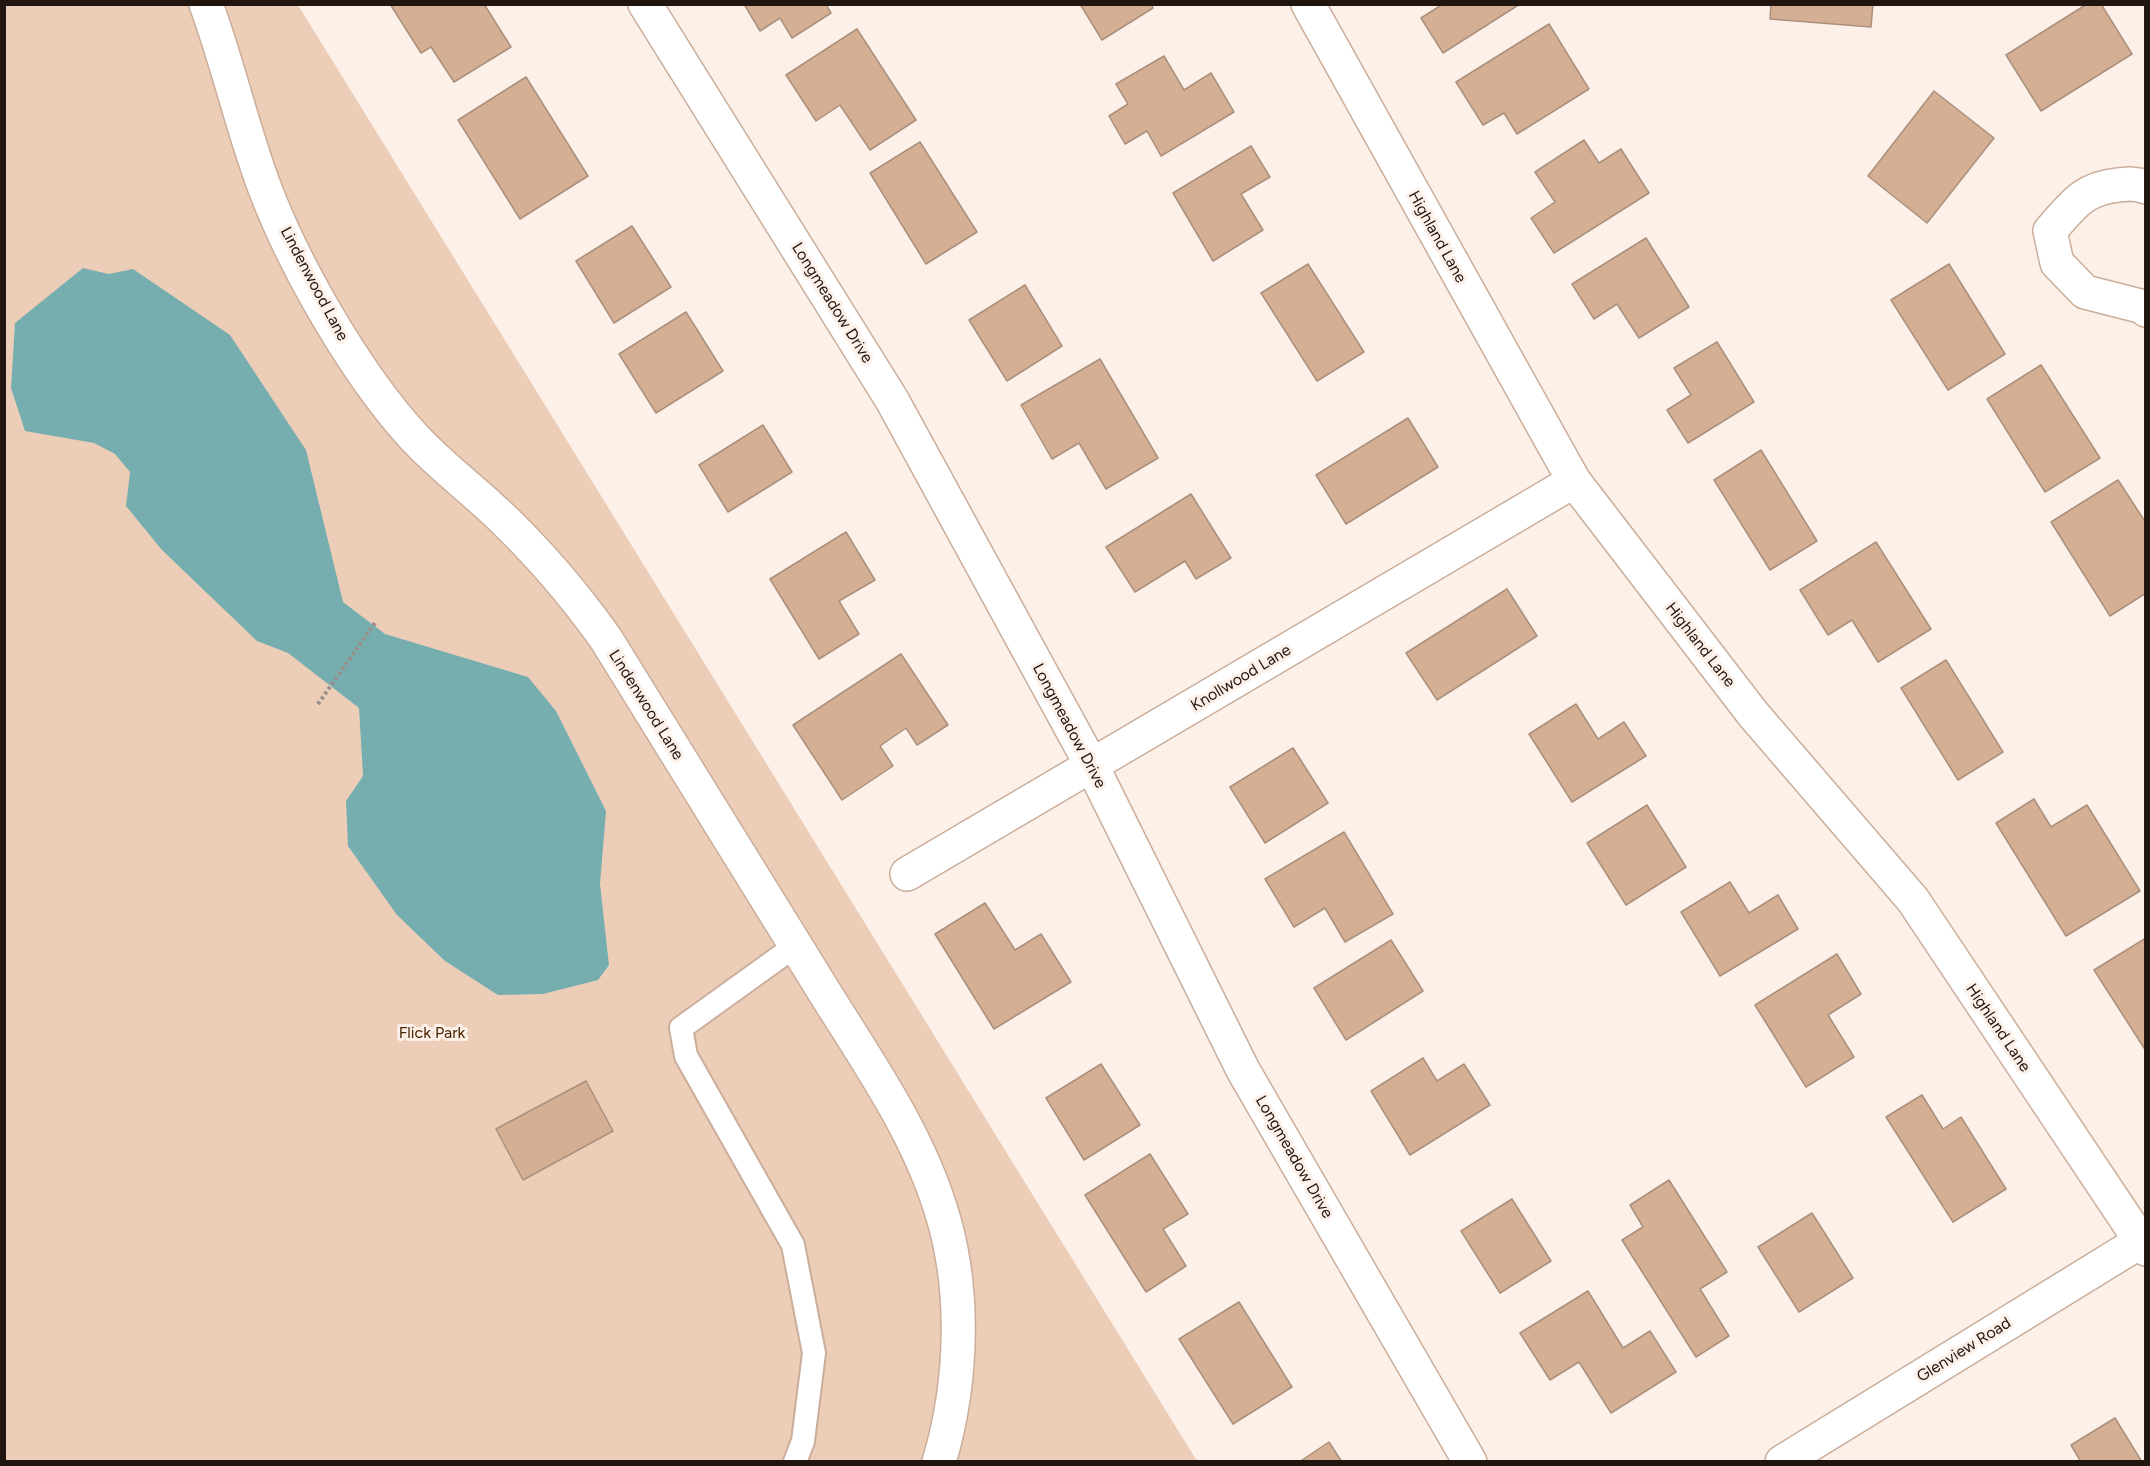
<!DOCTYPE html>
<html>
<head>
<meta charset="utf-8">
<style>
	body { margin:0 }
	#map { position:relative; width:2150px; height:1466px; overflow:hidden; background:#fcf0e8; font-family:Figtree,sans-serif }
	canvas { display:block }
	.frame { position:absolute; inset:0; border:6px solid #20160f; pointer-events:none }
</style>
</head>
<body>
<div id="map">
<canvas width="2150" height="1466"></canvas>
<div class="frame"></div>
</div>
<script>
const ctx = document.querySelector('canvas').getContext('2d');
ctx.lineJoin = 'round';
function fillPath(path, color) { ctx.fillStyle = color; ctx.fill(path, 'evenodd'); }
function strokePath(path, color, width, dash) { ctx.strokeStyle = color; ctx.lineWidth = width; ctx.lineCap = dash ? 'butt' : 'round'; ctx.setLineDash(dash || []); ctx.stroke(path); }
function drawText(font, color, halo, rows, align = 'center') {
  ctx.font = font + ' Figtree,sans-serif'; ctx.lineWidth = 6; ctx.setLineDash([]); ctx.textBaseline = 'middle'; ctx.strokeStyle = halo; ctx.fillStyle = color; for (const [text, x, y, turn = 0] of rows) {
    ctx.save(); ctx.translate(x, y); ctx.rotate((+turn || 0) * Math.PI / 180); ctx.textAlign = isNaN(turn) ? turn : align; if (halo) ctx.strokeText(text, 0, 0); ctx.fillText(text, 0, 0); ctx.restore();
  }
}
fillPath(new Path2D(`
	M 5,5 L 298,5 L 1197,1461 L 5,1462 Z`), '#ecceb8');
fillPath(new Path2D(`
	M 83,268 L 109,274 L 133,269 L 230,335 L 306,450 L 343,602 L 385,634 L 528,677 L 556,711 L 606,811 L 600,884 L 609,965 L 598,980 L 543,994 L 498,995 L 445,961 L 397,915 L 348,846 L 346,801 L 363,776 L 359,708 L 288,653 L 257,641 L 162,550 L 126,506 L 130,472 L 115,454 L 94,443 L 25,431 L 11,388 L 15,323 Z`), '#76aeb0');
const building = new Path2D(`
	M 390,4 L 484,4 L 511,47 L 454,82 L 431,47 L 421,53 Z
	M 744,4 L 826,4 L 831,13 L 792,38 L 780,18 L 760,31 Z
	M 1080,4 L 1151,4 L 1153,8 L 1102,40 Z
	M 1443,4 L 1520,4 L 1443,53 L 1421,18 Z
	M 1771,4 L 1873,4 L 1871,27 L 1770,19 Z
	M 2087,4 L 2101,4 L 2132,54 L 2041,111 L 2006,55 Z
	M 1549,24 L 1589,89 L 1517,134 L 1504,113 L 1483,125 L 1456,82 Z
	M 857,29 L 916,120 L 870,150 L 840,105 L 816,121 L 786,75 Z
	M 1164,56 L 1184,90 L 1211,73 L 1234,112 L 1161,156 L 1147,131 L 1125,144 L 1109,116 L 1128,104 L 1116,84 Z
	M 526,77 L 588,176 L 520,219 L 458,120 Z
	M 1934,91 L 1994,138 L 1927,223 L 1868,176 Z
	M 1584,140 L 1599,163 L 1621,149 L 1649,193 L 1554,253 L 1531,218 L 1555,202 L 1535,172 Z
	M 920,142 L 977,232 L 926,264 L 870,173 Z
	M 1251,146 L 1270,177 L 1241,194 L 1263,230 L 1213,261 L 1173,193 Z
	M 632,226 L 671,287 L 614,323 L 576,261 Z
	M 1646,238 L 1689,307 L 1639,338 L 1617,304 L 1594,319 L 1572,284 Z
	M 1308,264 L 1364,352 L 1317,381 L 1261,293 Z
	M 1949,264 L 2005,354 L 1948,390 L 1891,300 Z
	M 1025,285 L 1062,346 L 1007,381 L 969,320 Z
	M 686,312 L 723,371 L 656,413 L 619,354 Z
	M 1717,342 L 1754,402 L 1688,443 L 1667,410 L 1691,395 L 1674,368 Z
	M 1100,359 L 1158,458 L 1106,489 L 1079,443 L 1052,459 L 1021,405 Z
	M 2041,365 L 2100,458 L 2045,492 L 1987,399 Z
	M 1408,418 L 1438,467 L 1346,524 L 1316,475 Z
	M 763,425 L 792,472 L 728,512 L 699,465 Z
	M 1761,450 L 1817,541 L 1770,570 L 1714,480 Z
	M 2118,480 L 2146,523 L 2146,593 L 2110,616 L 2051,522 Z
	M 1191,494 L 1231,558 L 1196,579 L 1185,561 L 1135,592 L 1106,547 Z
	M 846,532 L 875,580 L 839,601 L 859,634 L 819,659 L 770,579 Z
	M 1876,542 L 1931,629 L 1878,662 L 1852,620 L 1828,635 L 1800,590 Z
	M 1507,589 L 1537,636 L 1437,700 L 1406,653 Z
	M 901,654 L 948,725 L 917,745 L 906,728 L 880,746 L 893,766 L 842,800 L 793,725 Z
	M 1946,660 L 2003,752 L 1958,780 L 1901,688 Z
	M 1576,704 L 1598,739 L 1624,722 L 1646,756 L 1572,802 L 1529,734 Z
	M 1293,748 L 1328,803 L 1265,843 L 1230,787 Z
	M 2034,799 L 2051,827 L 2087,805 L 2140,891 L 2066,936 L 1996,823 Z
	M 1647,805 L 1686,867 L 1626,905 L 1587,843 Z
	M 1344,832 L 1393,914 L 1345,942 L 1325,908 L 1294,927 L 1265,879 Z
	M 1730,882 L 1749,913 L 1778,895 L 1798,929 L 1720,976 L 1681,912 Z
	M 985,903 L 1015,950 L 1041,934 L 1071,982 L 994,1029 L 935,934 Z
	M 2146,938 L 2146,1051 L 2094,970 Z
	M 1391,940 L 1423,991 L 1346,1040 L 1314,988 Z
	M 1837,954 L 1861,994 L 1828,1015 L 1854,1057 L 1806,1087 L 1755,1005 Z
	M 1423,1058 L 1437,1081 L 1464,1064 L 1490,1105 L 1410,1155 L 1371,1091 Z
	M 1101,1064 L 1140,1125 L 1084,1160 L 1046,1098 Z
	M 586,1081 L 613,1131 L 523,1180 L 496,1129 Z
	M 1922,1095 L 1943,1129 L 1961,1117 L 2006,1189 L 1953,1222 L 1886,1117 Z
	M 1150,1154 L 1188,1214 L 1163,1229 L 1186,1266 L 1146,1292 L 1085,1195 Z
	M 1669,1180 L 1727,1272 L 1700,1289 L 1729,1336 L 1696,1357 L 1622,1240 L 1643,1227 L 1630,1205 Z
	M 1512,1199 L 1551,1261 L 1500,1293 L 1461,1231 Z
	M 1812,1213 L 1853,1278 L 1799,1312 L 1758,1247 Z
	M 1588,1291 L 1623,1348 L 1650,1331 L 1676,1372 L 1611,1413 L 1579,1362 L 1550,1380 L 1520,1333 Z
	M 1239,1302 L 1292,1387 L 1233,1424 L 1179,1339 Z
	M 2115,1418 L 2142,1462 L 2081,1462 L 2071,1445 Z
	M 1329,1442 L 1342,1462 L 1299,1462 Z`);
fillPath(building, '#d5af93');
strokePath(building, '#aa907d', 1.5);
const service = new Path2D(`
	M 795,1462 L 803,1441 L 814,1353 L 793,1245 L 686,1056 L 681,1028 L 795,946`);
const minor = new Path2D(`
	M 206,4 C 228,64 242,127 264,186 C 294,266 355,372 412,435 C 438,464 471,488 499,515 C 539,553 574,594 606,639 C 674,750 743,861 812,972 C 858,1048 913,1122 940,1207 C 966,1286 963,1382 939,1462
	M 645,4 L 892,400 L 1092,766 L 1243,1070 L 1470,1462
	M 1308,4 L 1574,481 L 1753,714 L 1913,900 L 2146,1249
	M 2146,187 C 2136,183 2128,184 2118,185 C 2082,189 2073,205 2050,231 L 2057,263 L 2085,292 L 2144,307 L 2146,310
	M 907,874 L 1574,481`);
const secondary = new Path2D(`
	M 1782,1462 L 2146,1238`);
strokePath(service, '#caae9b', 26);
strokePath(minor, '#caae9b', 36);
strokePath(secondary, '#caae9b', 36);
strokePath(new Path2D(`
	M 318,704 L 375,623`), '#9a8f88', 4, [3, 3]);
strokePath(service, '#fff', 22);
strokePath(minor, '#fff', 33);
strokePath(secondary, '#fff', 33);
drawText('16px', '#20160f', '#fcf0e8', [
	["Highland Lane",1437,237,61],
	["Lindenwood Lane",314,284,62],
	["Longmeadow Drive",832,303,58],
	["Highland Lane",1700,645,52],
	["Knollwood Lane",1241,678,-31],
	["Lindenwood Lane",646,705,58],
	["Longmeadow Drive",1069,726,62],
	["Highland Lane",1998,1028,56],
	["Longmeadow Drive",1294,1157,60],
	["Glenview Road",1964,1350,-32]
]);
drawText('16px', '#492402', '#fcf0e8', [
	["Flick Park",432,1033]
]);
</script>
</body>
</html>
